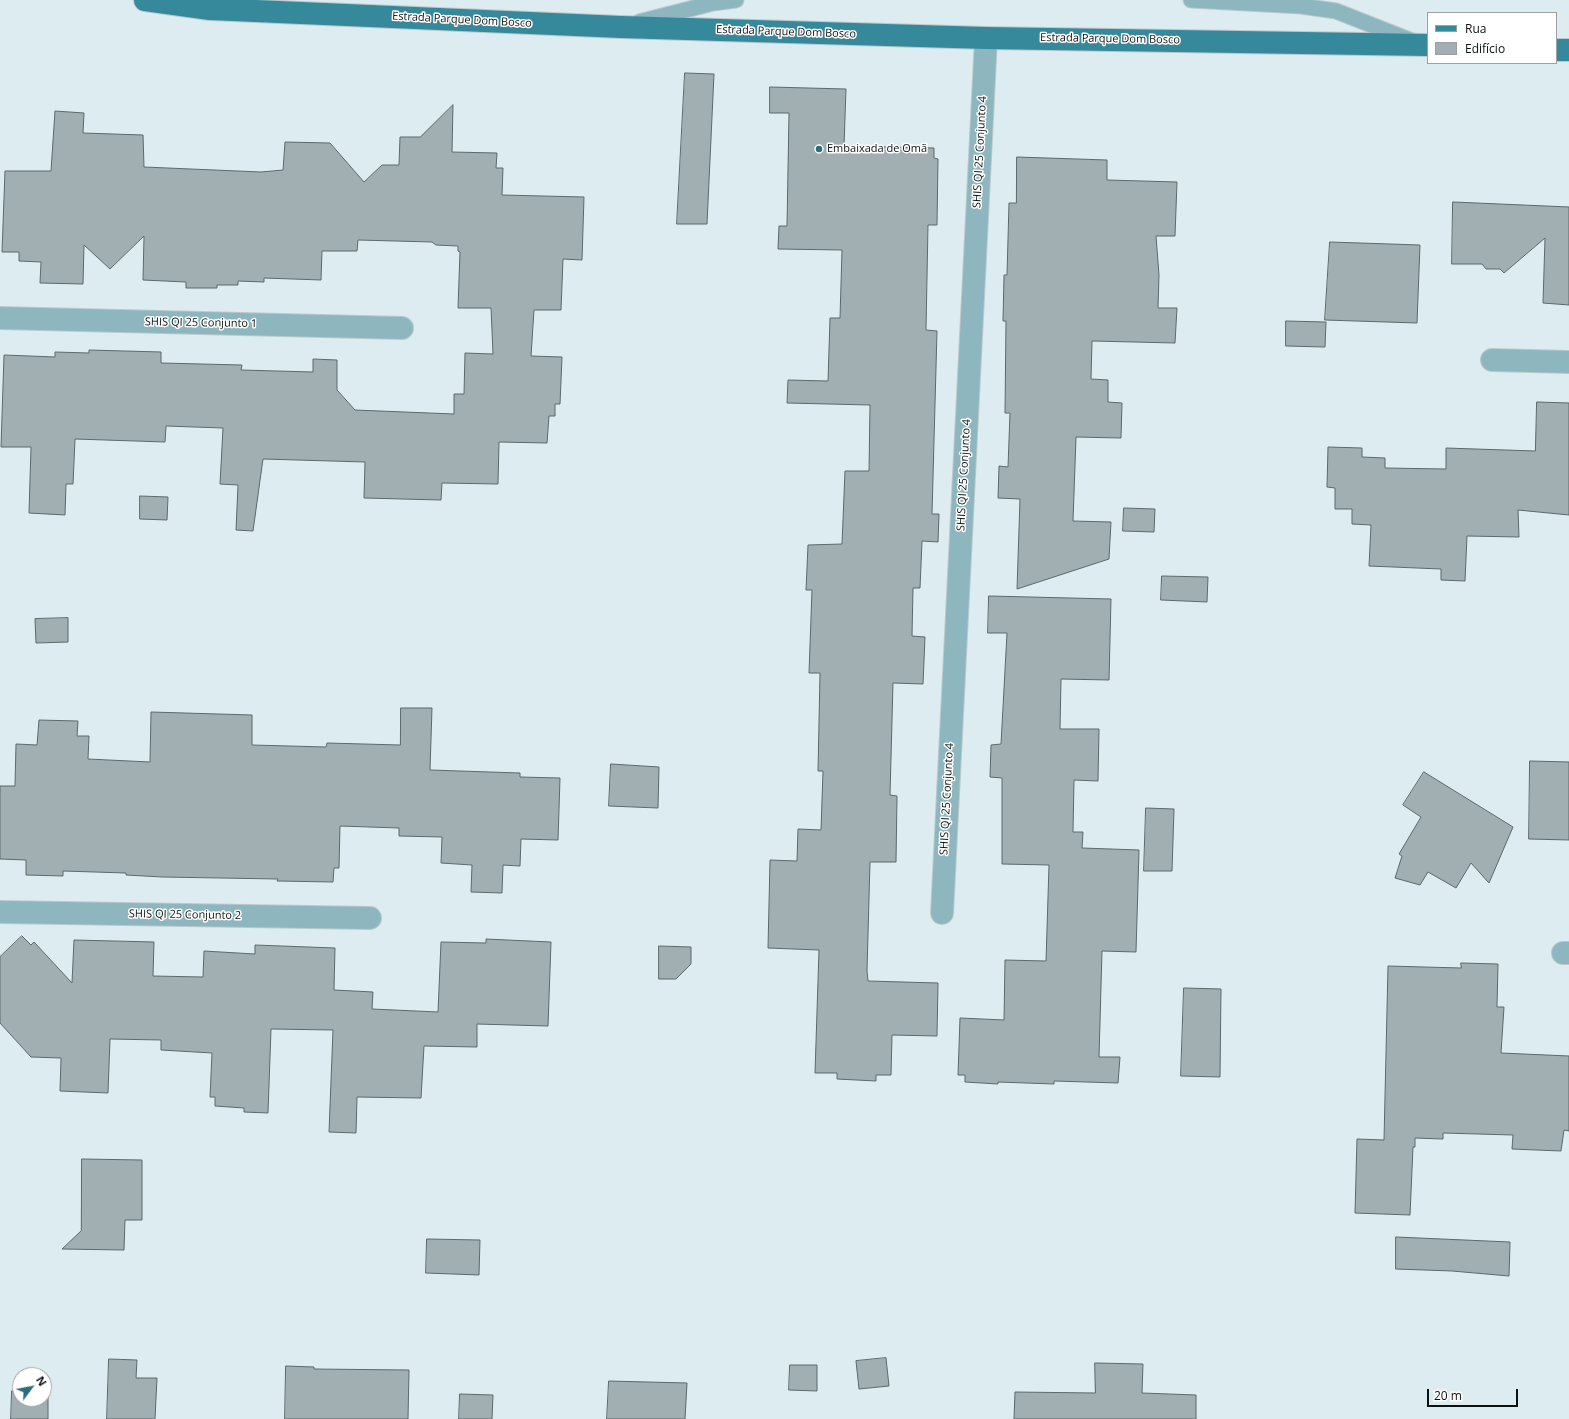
<!DOCTYPE html>
<html>
<head>
<meta charset="utf-8">
<style>
	body { margin:0 }
	#map { position:relative; width:1569px; height:1419px; overflow:hidden; background:#ddecf0; font-family:"Open Sans",sans-serif }
	canvas { display:block }
	.legend { position:absolute; left:1427px; top:12px; width:130px; height:52px; box-sizing:border-box; background:#fff; border:1px solid #9ea0a0; margin:0; padding:5px 7px; list-style:none; font-size:12px; color:#0c1112 }
	.legend li { display:flex; align-items:center; gap:8px; height:20px }
	.legend b { width:20px; border:1px solid #9ea0a0 }
	.north { position:absolute; left:12px; top:1367px; width:40px; height:40px; box-sizing:border-box; background:#fff; border:1px solid #9ea0a0; border-radius:50%; rotate:58deg; font-size:11px; font-weight:700; line-height:16px; text-align:center; color:#0c1112 }
	.north::after { content:''; display:block; margin:auto; width:14px; height:18px; background:#296f7e; clip-path:polygon(50% 0,100% 100%,50% 72%,0 100%) }
	.scale { position:absolute; left:1427px; top:1389px; width:91px; height:18px; box-sizing:border-box; border:2px solid #0c1112; border-top:0; padding-left:5px; font-size:12px; line-height:14px; white-space:nowrap; color:#0c1112; -webkit-text-stroke:3px #fff; paint-order:stroke }
</style>
</head>
<body>
<div id="map">
<canvas width="1569" height="1419"></canvas>
<ul class="legend">
<li><b style="height:5px;background:#35899a"></b>Rua</li>
<li><b style="height:11px;background:#a1afb2"></b>Edifício</li>
</ul>
<div class="north">N</div>
<div class="scale">20 m</div>
</div>
<script>
const ctx = document.querySelector('canvas').getContext('2d');
ctx.lineJoin = 'round';
function fillPath(path, color) { ctx.fillStyle = color; ctx.fill(path, 'evenodd'); }
function strokePath(path, color, width, dash) { ctx.strokeStyle = color; ctx.lineWidth = width; ctx.lineCap = dash ? 'butt' : 'round'; ctx.setLineDash(dash || []); ctx.stroke(path); }
function drawText(font, color, halo, rows, align = 'center') {
  ctx.font = font + ' "Open Sans",sans-serif'; ctx.lineWidth = 3; ctx.setLineDash([]); ctx.textBaseline = 'middle'; ctx.strokeStyle = halo; ctx.fillStyle = color; for (const [text, x, y, turn = 0] of rows) {
    ctx.save(); ctx.translate(x, y); ctx.rotate((+turn || 0) * Math.PI / 180); ctx.textAlign = isNaN(turn) ? turn : align; if (halo) ctx.strokeText(text, 0, 0); ctx.fillText(text, 0, 0); ctx.restore();
  }
}
const building = new Path2D(`
	M 685,73 L 714,74 L 707,224 L 677,224 Z
	M 770,87 L 846,89 L 844,146 L 934,148 L 934,158 L 938,159 L 937,225 L 928,225 L 926,330 L 937,331 L 932,514 L 939,514 L 938,542 L 922,541 L 920,588 L 913,588 L 912,636 L 925,637 L 923,684 L 893,683 L 890,795 L 897,796 L 896,862 L 870,862 L 867,971 L 868,981 L 938,983 L 937,1036 L 892,1035 L 891,1075 L 876,1075 L 876,1081 L 837,1079 L 837,1073 L 815,1073 L 819,950 L 768,948 L 770,860 L 797,861 L 798,829 L 821,830 L 823,771 L 818,771 L 820,673 L 809,673 L 812,590 L 806,590 L 808,545 L 842,544 L 845,471 L 869,471 L 870,405 L 787,403 L 788,380 L 828,381 L 830,318 L 840,318 L 842,250 L 778,249 L 779,226 L 787,226 L 789,113 L 770,113 Z
	M 453,105 L 452,152 L 497,153 L 496,168 L 503,168 L 502,195 L 584,197 L 582,260 L 563,259 L 561,310 L 534,310 L 531,356 L 562,357 L 560,404 L 555,404 L 555,416 L 549,416 L 547,443 L 499,442 L 498,484 L 442,483 L 441,500 L 364,498 L 365,462 L 263,459 L 253,531 L 236,530 L 238,485 L 220,484 L 223,428 L 166,426 L 165,442 L 75,439 L 73,484 L 66,484 L 65,515 L 29,513 L 31,447 L 1,447 L 4,355 L 55,357 L 55,352 L 89,353 L 89,350 L 161,352 L 161,363 L 242,365 L 241,370 L 313,372 L 313,359 L 337,360 L 337,390 L 355,410 L 454,414 L 454,394 L 464,394 L 465,353 L 493,354 L 491,308 L 458,308 L 460,252 L 458,251 L 458,246 L 436,245 L 432,242 L 358,240 L 357,251 L 322,251 L 321,280 L 264,278 L 264,282 L 238,281 L 238,285 L 217,285 L 217,288 L 186,288 L 186,282 L 143,280 L 144,236 L 110,269 L 84,245 L 83,284 L 40,283 L 41,262 L 19,261 L 19,252 L 2,252 L 5,171 L 51,171 L 55,111 L 84,113 L 83,133 L 143,135 L 144,167 L 261,172 L 283,170 L 285,142 L 330,143 L 364,182 L 382,165 L 399,165 L 400,137 L 420,137 Z
	M 1017,157 L 1107,160 L 1107,180 L 1177,182 L 1175,236 L 1156,236 L 1159,275 L 1158,308 L 1177,308 L 1175,343 L 1092,341 L 1091,379 L 1108,380 L 1108,402 L 1122,403 L 1121,438 L 1076,437 L 1073,521 L 1111,522 L 1109,559 L 1017,589 L 1020,499 L 998,498 L 999,466 L 1008,467 L 1010,413 L 1005,413 L 1006,321 L 1003,321 L 1004,275 L 1007,275 L 1009,203 L 1016,203 Z
	M 1453,202 L 1569,207 L 1569,305 L 1543,303 L 1545,238 L 1504,273 L 1500,269 L 1486,269 L 1482,264 L 1452,264 Z
	M 1330,242 L 1420,245 L 1417,323 L 1325,320 Z
	M 1286,321 L 1326,322 L 1325,347 L 1286,346 Z
	M 1537,402 L 1569,403 L 1569,515 L 1518,510 L 1519,537 L 1467,536 L 1465,581 L 1441,580 L 1441,569 L 1369,566 L 1371,525 L 1352,524 L 1352,509 L 1335,509 L 1335,488 L 1327,487 L 1328,447 L 1362,448 L 1362,457 L 1385,458 L 1385,468 L 1446,469 L 1446,448 L 1535,451 Z
	M 140,496 L 168,497 L 167,520 L 140,519 Z
	M 1124,508 L 1155,509 L 1154,532 L 1123,531 Z
	M 1162,576 L 1208,577 L 1207,602 L 1161,600 Z
	M 989,596 L 1111,599 L 1109,680 L 1061,679 L 1060,729 L 1099,729 L 1098,781 L 1074,780 L 1073,832 L 1083,832 L 1082,848 L 1139,850 L 1136,952 L 1102,951 L 1099,1057 L 1120,1057 L 1118,1083 L 1054,1081 L 1054,1084 L 998,1082 L 998,1084 L 965,1082 L 965,1075 L 958,1075 L 960,1018 L 1004,1020 L 1005,960 L 1046,961 L 1049,865 L 1002,864 L 1002,778 L 990,777 L 991,745 L 1001,744 L 1007,633 L 988,633 Z
	M 68,618 L 68,642 L 36,643 L 35,619 Z
	M 401,708 L 432,708 L 430,770 L 520,773 L 520,777 L 560,778 L 558,840 L 521,839 L 520,866 L 503,865 L 502,893 L 471,892 L 472,865 L 441,863 L 442,837 L 399,836 L 399,828 L 340,826 L 339,868 L 334,868 L 333,882 L 277,881 L 278,879 L 162,877 L 126,875 L 126,873 L 63,871 L 63,876 L 26,875 L 26,860 L 0,859 L 0,786 L 15,786 L 16,744 L 37,745 L 39,720 L 78,721 L 77,736 L 89,736 L 88,759 L 150,762 L 151,712 L 252,715 L 252,745 L 326,747 L 327,743 L 400,745 Z
	M 1530,761 L 1569,762 L 1569,840 L 1529,839 Z
	M 611,764 L 659,767 L 658,808 L 609,806 Z
	M 1424,772 L 1513,827 L 1489,883 L 1471,863 L 1456,888 L 1428,872 L 1420,885 L 1395,878 L 1402,856 L 1399,854 L 1421,817 L 1403,805 Z
	M 1146,808 L 1174,809 L 1172,871 L 1144,871 Z
	M 22,936 L 31,945 L 34,942 L 72,983 L 74,940 L 154,942 L 153,976 L 203,977 L 204,951 L 255,954 L 255,945 L 335,948 L 334,990 L 373,992 L 372,1009 L 438,1012 L 441,942 L 486,943 L 486,939 L 551,942 L 548,1026 L 477,1024 L 477,1047 L 424,1046 L 421,1098 L 357,1097 L 356,1133 L 329,1132 L 333,1030 L 271,1029 L 268,1113 L 244,1112 L 244,1108 L 215,1106 L 215,1097 L 210,1097 L 212,1053 L 161,1050 L 161,1040 L 110,1039 L 108,1093 L 60,1091 L 61,1058 L 31,1057 L 0,1023 L 0,957 Z
	M 659,946 L 691,947 L 691,964 L 676,979 L 659,979 Z
	M 1461,963 L 1498,964 L 1497,1007 L 1504,1007 L 1501,1053 L 1569,1056 L 1569,1131 L 1564,1130 L 1561,1151 L 1512,1149 L 1513,1135 L 1443,1133 L 1443,1139 L 1415,1138 L 1415,1147 L 1413,1147 L 1410,1215 L 1355,1213 L 1357,1139 L 1384,1140 L 1388,966 L 1461,968 Z
	M 1184,988 L 1221,989 L 1220,1077 L 1181,1076 Z
	M 82,1159 L 142,1160 L 142,1220 L 125,1220 L 124,1250 L 62,1249 L 81,1231 Z
	M 1396,1237 L 1510,1242 L 1509,1276 L 1452,1271 L 1396,1269 Z
	M 427,1239 L 480,1240 L 479,1275 L 426,1273 Z
	M 886,1358 L 889,1386 L 859,1389 L 856,1361 Z
	M 109,1359 L 137,1360 L 136,1378 L 157,1378 L 155,1419 L 107,1419 Z
	M 1095,1363 L 1143,1364 L 1142,1393 L 1196,1395 L 1196,1419 L 1014,1419 L 1015,1392 L 1095,1393 Z
	M 790,1365 L 817,1365 L 817,1391 L 789,1390 Z
	M 286,1366 L 314,1367 L 314,1369 L 409,1370 L 408,1419 L 285,1419 Z
	M 609,1381 L 687,1383 L 685,1419 L 607,1419 Z
	M 12,1391 L 20,1391 L 20,1399 L 44,1399 L 44,1392 L 48,1392 L 48,1419 L 11,1419 Z
	M 460,1394 L 493,1395 L 492,1419 L 459,1419 Z`);
fillPath(building, '#a1afb2');
strokePath(building, '#5c696c', 1);
const service = new Path2D(`
	M 1191,0 L 1301,6 L 1336,11 L 1412,41
	M 639,22 L 713,3 L 736,0`);
const minor = new Path2D(`
	M 0,318 L 402,328
	M 1492,360 L 1569,362
	M 0,912 L 370,918
	M 942,913 L 986,38
	M 1563,953 L 1569,953`);
const primary = new Path2D(`
	M 145,0 L 210,9 L 621,27 L 986,38 L 1428,45
	M 1556,50 L 1569,50`);
strokePath(service, '#bcc9cc', 17);
strokePath(minor, '#bcc9cc', 24);
strokePath(primary, '#bcc9cc', 24);
strokePath(service, '#8eb6bf', 15);
strokePath(minor, '#8eb6bf', 22);
strokePath(primary, '#35899a', 22);
for (const [x, y, r, color] of [
	[819,149,4,"#296f7e"]
]) { const dot = new Path2D(); dot.arc(x, y, r, 0, 2 * Math.PI); ctx.fillStyle = color; ctx.fill(dot); strokePath(dot, '#fff', 1.5); }
drawText('11px', '#0c1112', '#fff', [
	["Estrada Parque Dom Bosco",462,20,3],
	["Estrada Parque Dom Bosco",786,32,2],
	["Estrada Parque Dom Bosco",1110,39,1],
	["SHIS QI 25 Conjunto 4",980,152,-87],
	["SHIS QI 25 Conjunto 1",201,323,1],
	["SHIS QI 25 Conjunto 4",964,475,-87],
	["SHIS QI 25 Conjunto 4",947,799,-87],
	["SHIS QI 25 Conjunto 2",185,915,1]
]);
drawText('11px', '#0c1112', '#fff', [
	["Embaixada de Omã",827,149]
], 'left');
</script>
</body>
</html>
